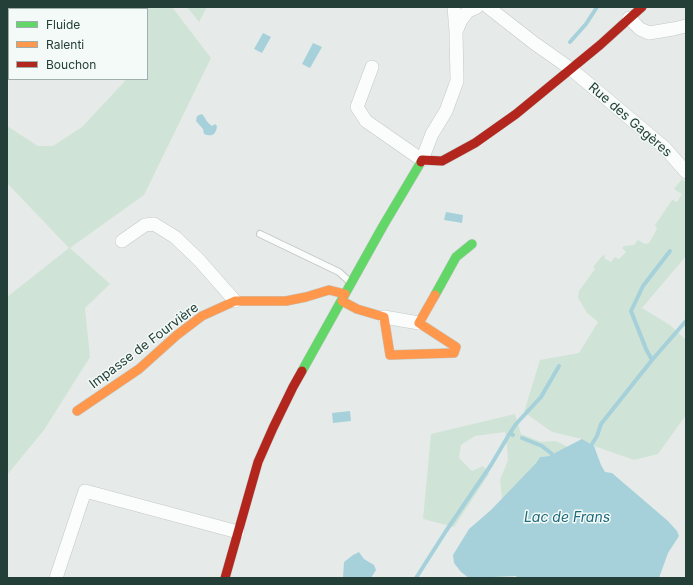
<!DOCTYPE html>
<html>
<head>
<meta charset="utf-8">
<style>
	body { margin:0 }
	#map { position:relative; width:693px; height:585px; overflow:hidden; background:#e6ebe9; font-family:Inter,sans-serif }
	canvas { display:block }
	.frame { position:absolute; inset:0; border:8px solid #233f38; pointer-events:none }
	.legend { position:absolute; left:8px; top:8px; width:140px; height:72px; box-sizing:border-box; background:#f4faf7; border:1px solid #a0afab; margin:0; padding:5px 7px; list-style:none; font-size:12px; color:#233f38 }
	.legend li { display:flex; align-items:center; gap:8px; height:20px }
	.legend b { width:20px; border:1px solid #a0afab }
</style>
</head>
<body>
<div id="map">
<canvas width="693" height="585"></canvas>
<div class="frame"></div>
<ul class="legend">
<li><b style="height:5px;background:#63d668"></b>Fluide</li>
<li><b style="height:5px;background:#ff974d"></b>Ralenti</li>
<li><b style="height:5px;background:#b3261e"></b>Bouchon</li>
</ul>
</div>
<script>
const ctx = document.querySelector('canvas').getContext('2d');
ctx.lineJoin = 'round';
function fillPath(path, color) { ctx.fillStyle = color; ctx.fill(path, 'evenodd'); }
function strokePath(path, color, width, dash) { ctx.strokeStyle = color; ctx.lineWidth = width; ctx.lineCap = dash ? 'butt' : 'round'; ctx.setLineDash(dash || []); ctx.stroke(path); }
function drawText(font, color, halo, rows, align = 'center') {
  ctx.font = font + ' Inter,sans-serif'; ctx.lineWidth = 3; ctx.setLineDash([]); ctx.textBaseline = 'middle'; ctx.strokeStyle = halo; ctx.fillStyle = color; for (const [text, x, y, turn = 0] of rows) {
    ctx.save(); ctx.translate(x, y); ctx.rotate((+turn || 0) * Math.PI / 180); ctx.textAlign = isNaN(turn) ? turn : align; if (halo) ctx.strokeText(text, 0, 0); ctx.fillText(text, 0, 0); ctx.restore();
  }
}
fillPath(new Path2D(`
	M 103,7 L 172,7 L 211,58 L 144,195 L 70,248 L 110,284 L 85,308 L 90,357 L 44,430 L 7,475 L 7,297 L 69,248 L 7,183 L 7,126 L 38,146 L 53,146 L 82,127 L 125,81 L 125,79 L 147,79 L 147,9 L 104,9 Z
	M 187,7 L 207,7 L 199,22 Z
	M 682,179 L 686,183 L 686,256 L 642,308 L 670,325 L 686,340 L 686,415 L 658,454 L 634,460 L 594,446 L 582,439 L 552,432 L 524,412 L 540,360 L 579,353 L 598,322 L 587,313 L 578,298 L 579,291 L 595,269 L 593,267 L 602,256 L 606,255 L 604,258 L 611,262 L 615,257 L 619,259 L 626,252 L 622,248 L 624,246 L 634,245 L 638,240 L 645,244 L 649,243 L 657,229 L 655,225 L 672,200 L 677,202 L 682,194 L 674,189 Z
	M 515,414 L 521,434 L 541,442 L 556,441 L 568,447 L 549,456 L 540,457 L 536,463 L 502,499 L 500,480 L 508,460 L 507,447 L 505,432 L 475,436 L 461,445 L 459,458 L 472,471 L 483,466 L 489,474 L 454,527 L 423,519 L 431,434 Z`), '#cfe4d6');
fillPath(new Path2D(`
	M 263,33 L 271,37 L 262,53 L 254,49 Z
	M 313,43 L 322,47 L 310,68 L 302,64 Z
	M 202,114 C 207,120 205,121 212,126 L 215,124 L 217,126 C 216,135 212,137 204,134 L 203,129 L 196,121 L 197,116 Z
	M 446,212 L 463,215 L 462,223 L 444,220 Z
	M 350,411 L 351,421 L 333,423 L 332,413 Z
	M 582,439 L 594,446 L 601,465 L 605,472 L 612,473 L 668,521 L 677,531 L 679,536 L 668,553 L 659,578 L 518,578 L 516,576 L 469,578 L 461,572 L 454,563 L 453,555 L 469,529 L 491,510 L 536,463 L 540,457 L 549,456 Z
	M 359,552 L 364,559 L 374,565 L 376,570 L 371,578 L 343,578 L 344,562 L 353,555 Z`), '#a6d1da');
strokePath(new Path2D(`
	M 570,42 L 586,24 L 597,7
	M 652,360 L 646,349 L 631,311 L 643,286 L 670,251
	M 513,435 L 510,433 L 516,424 L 541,397 L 559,366
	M 522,438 L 542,446 L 552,454
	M 592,444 L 597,436 L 601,424 L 652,360 L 686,321
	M 416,578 L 446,531 L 491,465 L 510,433`), '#a6d1da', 4);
const lane = new Path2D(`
	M 260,234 L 339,272 L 350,282`);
const street = new Path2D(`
	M 19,7 L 23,9
	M 488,7 L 534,43 L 571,69 L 665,148 L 686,172
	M 629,18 L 640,29 L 649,33 L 673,29 L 686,26
	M 456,32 L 461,20 L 468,11 L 477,7
	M 372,67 L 357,107 L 366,121 L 422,160 L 432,134 L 446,111 L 457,81 L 456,32 L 454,7
	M 122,241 L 145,225 L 154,224 L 175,237 L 199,260 L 235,301
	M 384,317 L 419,323
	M 56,578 L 85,491 L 238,532`);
const fast = new Path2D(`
	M 435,295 L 456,257 L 472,244
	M 302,371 L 383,226 L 421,162`);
const slow = new Path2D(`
	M 342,301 L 357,309 L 384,317 L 390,355 L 454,353 L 456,347 L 419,323 L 435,295
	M 77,411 L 139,369 L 177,335 L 202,316 L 235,301 L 286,301 L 306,297 L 329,290 L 345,294`);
const jam = new Path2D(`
	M 421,162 L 422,160 L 442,161 L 475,143 L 516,114 L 600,45 L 642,7
	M 225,578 L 258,462 L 273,428 L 293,387 L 302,371`);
strokePath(lane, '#c3c8c6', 8);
strokePath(street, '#c3c8c6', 14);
strokePath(fast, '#c1c9c6', 10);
strokePath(slow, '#c1c9c6', 10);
strokePath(jam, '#c1c9c6', 10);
strokePath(lane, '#fbfcfc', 6);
strokePath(street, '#fbfcfc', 13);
strokePath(fast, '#63d668', 9);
strokePath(slow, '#ff974d', 9);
strokePath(jam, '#b3261e', 9);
drawText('13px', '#233f38', '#f4faf7', [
	["Rue des Gagères",630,120,41],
	["Impasse de Fourvière",144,346,-37]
]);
drawText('italic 14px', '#1c6a7c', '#f4faf7', [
	["Lac de Frans",567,518]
]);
</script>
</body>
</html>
